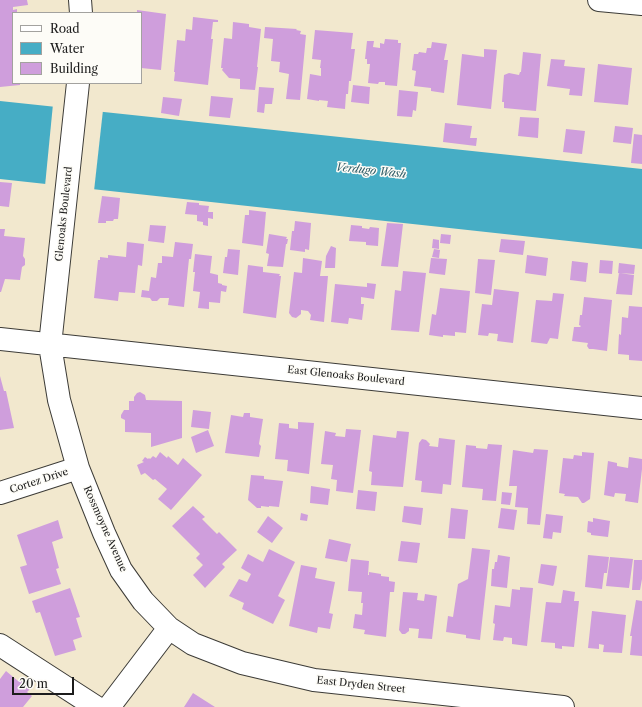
<!DOCTYPE html>
<html>
<head>
<meta charset="utf-8">
<style>
	body { margin:0 }
	#map { position:relative; width:642px; height:707px; overflow:hidden; background:#f2e8ce; font-family:"Libre Caslon Text",serif }
	canvas { display:block }
	.legend { position:absolute; left:12px; top:12px; width:130px; height:72px; box-sizing:border-box; background:#fdfcf7; border:1px solid #a3a29f; margin:0; padding:5px 7px; list-style:none; font-size:12px; color:#1c1c1c }
	.legend li { display:flex; align-items:center; gap:8px; height:20px }
	.legend b { width:20px; border:1px solid #a3a29f }
	.scale { position:absolute; left:12px; top:677px; width:62px; height:18px; box-sizing:border-box; border:2px solid #1c1c1c; border-top:0; padding-left:5px; font-size:12px; line-height:14px; white-space:nowrap; color:#1c1c1c; -webkit-text-stroke:3px #fdfcf7; paint-order:stroke }
</style>
</head>
<body>
<div id="map">
<canvas width="642" height="707"></canvas>
<ul class="legend">
<li><b style="height:5px;background:#fff"></b>Road</li>
<li><b style="height:11px;background:#46adc5"></b>Water</li>
<li><b style="height:11px;background:#cf9edc"></b>Building</li>
</ul>
<div class="scale">20 m</div>
</div>
<script>
const ctx = document.querySelector('canvas').getContext('2d');
ctx.lineJoin = 'round';
function fillPath(path, color) { ctx.fillStyle = color; ctx.fill(path, 'evenodd'); }
function strokePath(path, color, width, dash) { ctx.strokeStyle = color; ctx.lineWidth = width; ctx.lineCap = dash ? 'butt' : 'round'; ctx.setLineDash(dash || []); ctx.stroke(path); }
function drawText(font, color, halo, rows, align = 'center') {
  ctx.font = font + ' "Libre Caslon Text",serif'; ctx.lineWidth = 3; ctx.setLineDash([]); ctx.textBaseline = 'middle'; ctx.strokeStyle = halo; ctx.fillStyle = color; for (const [text, x, y, turn = 0] of rows) {
    ctx.save(); ctx.translate(x, y); ctx.rotate((+turn || 0) * Math.PI / 180); ctx.textAlign = isNaN(turn) ? turn : align; if (halo) ctx.strokeText(text, 0, 0); ctx.fillText(text, 0, 0); ctx.restore();
  }
}
fillPath(new Path2D(`
	M 0,101 L 642,169 L 642,249 L 0,179 Z`), '#46adc5');
fillPath(new Path2D(`
	M 53,104 L 103,110 L 94,191 L 45,186 Z`), '#f2e8ce');
fillPath(new Path2D(`
	M 0,0 L 27,0 L 28,5 L 13,7 L 13,10 L 17,9 L 17,13 L 13,13 L 13,83 L 20,83 L 20,85 L 0,87 Z
	M 137,10 L 166,14 L 161,70 L 141,68 L 141,13 L 137,13 Z
	M 193,17 L 218,20 L 218,22 L 213,22 L 211,39 L 213,39 L 208,85 L 174,81 L 175,72 L 174,72 L 177,40 L 185,41 L 186,29 L 192,30 Z
	M 233,22 L 249,24 L 249,27 L 261,29 L 257,67 L 258,67 L 255,90 L 240,89 L 240,79 L 229,78 L 222,70 L 223,68 L 221,68 L 224,38 L 232,39 Z
	M 265,27 L 297,29 L 296,30 L 301,31 L 300,34 L 306,35 L 300,100 L 286,99 L 289,74 L 279,72 L 280,62 L 271,61 L 273,39 L 264,38 Z
	M 315,30 L 353,33 L 351,49 L 355,49 L 351,81 L 349,81 L 348,94 L 346,94 L 345,109 L 327,107 L 328,101 L 319,100 L 319,101 L 307,99 L 310,74 L 321,76 L 321,68 L 320,68 L 321,60 L 312,59 Z
	M 385,39 L 398,40 L 398,43 L 401,43 L 397,86 L 385,85 L 385,82 L 379,82 L 378,84 L 368,83 L 370,64 L 367,64 L 367,59 L 365,59 L 367,41 L 374,41 L 373,47 L 380,48 L 380,43 L 384,44 Z
	M 432,42 L 447,44 L 444,60 L 448,60 L 444,93 L 431,91 L 431,88 L 414,86 L 416,71 L 412,70 L 414,54 L 418,54 L 419,52 L 426,53 L 427,48 L 431,48 Z
	M 484,49 L 497,50 L 491,109 L 457,105 L 462,54 L 484,57 Z
	M 523,52 L 541,54 L 536,111 L 504,108 L 504,102 L 502,102 L 504,75 L 509,73 L 519,75 L 520,72 L 521,72 Z
	M 551,59 L 565,60 L 564,66 L 585,68 L 582,96 L 569,95 L 570,89 L 547,86 Z
	M 598,64 L 632,68 L 628,105 L 594,102 Z
	M 353,85 L 370,87 L 369,104 L 351,102 Z
	M 259,87 L 274,88 L 272,104 L 265,104 L 264,113 L 257,112 Z
	M 399,90 L 418,92 L 416,111 L 413,110 L 412,117 L 397,116 Z
	M 211,96 L 233,98 L 230,118 L 209,116 Z
	M 163,97 L 182,99 L 179,116 L 161,113 Z
	M 520,117 L 539,118 L 538,138 L 518,136 Z
	M 445,123 L 472,126 L 470,138 L 477,138 L 476,146 L 443,142 Z
	M 615,126 L 633,128 L 631,144 L 613,142 Z
	M 566,129 L 585,131 L 582,154 L 563,152 Z
	M 634,134 L 642,135 L 642,164 L 631,163 Z
	M 0,182 L 12,183 L 9,207 L 0,206 Z
	M 102,196 L 120,198 L 118,219 L 114,219 L 113,221 L 106,221 L 106,223 L 98,223 Z
	M 187,202 L 199,203 L 199,205 L 209,206 L 208,212 L 213,212 L 213,219 L 208,218 L 208,226 L 203,225 L 203,222 L 197,221 L 197,215 L 185,214 Z
	M 249,210 L 266,212 L 263,246 L 242,243 L 245,215 L 249,215 Z
	M 295,221 L 311,223 L 309,250 L 305,249 L 305,252 L 290,250 L 292,231 L 294,231 Z
	M 387,223 L 403,224 L 398,267 L 381,266 Z
	M 150,225 L 166,226 L 164,243 L 148,241 Z
	M 351,225 L 362,226 L 362,228 L 369,229 L 370,227 L 379,228 L 378,246 L 366,245 L 366,242 L 349,241 Z
	M 0,229 L 5,229 L 4,236 L 25,238 L 23,256 L 25,259 L 25,265 L 22,267 L 20,280 L 5,279 L 1,292 L 0,292 Z
	M 269,234 L 287,237 L 286,239 L 288,239 L 287,244 L 286,244 L 283,267 L 267,266 L 269,254 L 266,253 Z
	M 441,234 L 451,235 L 450,244 L 440,243 Z
	M 433,239 L 439,240 L 439,249 L 432,248 Z
	M 501,239 L 525,241 L 523,255 L 499,252 Z
	M 127,242 L 144,244 L 142,266 L 138,265 L 135,293 L 119,292 L 118,301 L 94,298 L 98,260 L 100,260 L 100,257 L 108,258 L 108,255 L 126,257 Z
	M 175,242 L 193,244 L 191,259 L 189,259 L 184,307 L 168,305 L 169,298 L 160,298 L 157,301 L 152,301 L 150,298 L 141,297 L 142,290 L 149,291 L 151,277 L 156,278 L 158,263 L 162,263 L 162,256 L 173,257 Z
	M 331,246 L 336,248 L 335,268 L 325,268 L 326,256 Z
	M 228,249 L 240,250 L 238,275 L 223,273 L 225,257 L 227,257 Z
	M 434,249 L 440,250 L 439,258 L 432,257 Z
	M 195,254 L 212,256 L 210,273 L 218,275 L 218,283 L 222,284 L 222,285 L 227,286 L 226,292 L 221,291 L 220,303 L 209,302 L 209,309 L 198,308 L 200,292 L 193,291 L 195,272 L 193,272 Z
	M 527,255 L 548,258 L 546,276 L 525,273 Z
	M 303,258 L 322,261 L 320,276 L 328,276 L 324,322 L 310,320 L 311,315 L 308,311 L 301,310 L 301,314 L 296,318 L 292,317 L 289,313 L 294,272 L 302,273 Z
	M 431,258 L 447,259 L 445,275 L 429,273 Z
	M 478,259 L 495,260 L 491,295 L 475,293 Z
	M 600,260 L 613,261 L 612,274 L 599,273 Z
	M 572,261 L 588,263 L 586,282 L 570,280 Z
	M 619,263 L 635,265 L 634,274 L 618,273 Z
	M 248,265 L 263,267 L 263,272 L 280,274 L 279,276 L 281,276 L 276,318 L 243,313 Z
	M 403,271 L 426,273 L 419,332 L 391,330 L 395,290 L 401,291 Z
	M 619,273 L 634,275 L 632,295 L 616,294 Z
	M 367,283 L 376,284 L 374,299 L 361,297 L 361,304 L 364,304 L 362,320 L 349,318 L 348,324 L 331,322 L 335,284 L 367,287 Z
	M 440,288 L 470,291 L 466,333 L 455,332 L 455,336 L 443,335 L 443,337 L 429,335 L 432,314 L 436,315 Z
	M 494,289 L 519,292 L 513,343 L 497,341 L 498,334 L 489,333 L 488,336 L 478,335 L 482,304 L 492,305 Z
	M 553,293 L 564,294 L 558,339 L 550,338 L 547,344 L 531,342 L 536,300 L 552,301 Z
	M 584,297 L 612,300 L 607,351 L 593,349 L 589,349 L 587,346 L 588,343 L 572,341 L 574,327 L 580,327 L 581,326 L 579,325 L 580,315 L 582,315 Z
	M 629,306 L 642,307 L 642,361 L 629,360 L 629,355 L 618,354 L 619,334 L 621,335 L 622,317 L 628,318 Z
	M 0,376 L 4,391 L 6,391 L 14,428 L 0,430 Z
	M 140,392 L 145,395 L 146,400 L 182,401 L 182,438 L 151,447 L 151,433 L 125,432 L 125,420 L 121,418 L 121,415 L 124,410 L 129,410 L 129,401 L 134,401 L 134,397 L 137,393 Z
	M 193,410 L 211,412 L 209,429 L 191,427 Z
	M 244,413 L 250,413 L 250,417 L 263,419 L 259,444 L 261,446 L 259,457 L 225,453 L 231,415 L 243,417 Z
	M 298,422 L 314,423 L 309,474 L 287,471 L 288,460 L 275,459 L 279,423 L 289,424 L 289,428 L 298,429 Z
	M 346,429 L 361,430 L 353,493 L 336,491 L 337,480 L 331,479 L 333,465 L 321,464 L 325,431 L 336,433 L 335,436 L 345,437 Z
	M 208,430 L 214,446 L 196,453 L 191,437 Z
	M 397,431 L 409,432 L 403,487 L 371,485 L 372,472 L 369,471 L 373,435 L 396,438 Z
	M 439,438 L 455,440 L 451,485 L 443,484 L 442,494 L 421,492 L 422,481 L 415,480 L 419,443 L 422,439 L 426,440 L 430,444 L 429,446 L 438,447 Z
	M 488,444 L 502,445 L 496,501 L 482,500 L 483,489 L 462,487 L 466,445 L 476,446 L 476,448 L 487,449 Z
	M 534,449 L 548,450 L 540,525 L 527,524 L 528,508 L 515,507 L 517,486 L 509,486 L 513,450 L 533,453 Z
	M 160,452 L 167,458 L 168,456 L 178,465 L 183,458 L 202,475 L 171,510 L 158,499 L 167,489 L 155,479 L 153,480 L 145,473 L 141,475 L 137,465 L 144,462 L 142,461 L 145,457 L 148,459 L 149,458 L 150,459 L 153,456 L 156,458 Z
	M 582,452 L 594,453 L 590,499 L 584,503 L 582,503 L 578,497 L 564,496 L 565,494 L 559,493 L 563,458 L 573,459 L 574,455 L 582,456 Z
	M 629,457 L 642,459 L 642,469 L 638,503 L 625,501 L 626,494 L 615,493 L 614,497 L 604,495 L 608,461 L 617,463 L 617,466 L 628,468 Z
	M 251,475 L 264,476 L 264,479 L 283,481 L 279,507 L 269,506 L 269,507 L 261,506 L 261,508 L 257,508 L 248,500 Z
	M 311,486 L 330,489 L 328,505 L 310,503 Z
	M 358,490 L 377,492 L 375,511 L 356,509 Z
	M 502,492 L 512,493 L 510,505 L 501,504 Z
	M 193,506 L 205,517 L 202,519 L 217,534 L 219,532 L 237,550 L 222,564 L 225,567 L 205,588 L 193,575 L 203,565 L 196,558 L 200,554 L 172,526 Z
	M 404,506 L 423,508 L 421,525 L 402,522 Z
	M 451,508 L 468,510 L 465,539 L 448,538 Z
	M 501,508 L 517,510 L 514,530 L 498,528 Z
	M 301,513 L 308,515 L 307,521 L 300,520 Z
	M 546,514 L 563,516 L 561,533 L 553,532 L 552,539 L 543,538 Z
	M 268,516 L 283,528 L 272,543 L 257,532 Z
	M 593,518 L 610,521 L 608,537 L 591,535 L 591,533 L 587,532 L 588,521 L 593,522 Z
	M 58,520 L 63,538 L 52,542 L 59,568 L 56,569 L 61,584 L 29,594 L 20,567 L 27,565 L 17,535 Z
	M 329,539 L 351,544 L 347,562 L 325,558 Z
	M 401,541 L 420,543 L 417,563 L 398,561 Z
	M 472,548 L 490,550 L 480,640 L 466,638 L 466,635 L 446,632 L 448,616 L 453,617 L 458,584 L 468,579 Z
	M 269,549 L 295,562 L 278,596 L 285,600 L 273,624 L 242,609 L 244,603 L 229,596 L 239,579 L 247,582 L 251,574 L 241,568 L 248,554 L 263,562 Z
	M 498,555 L 510,557 L 507,588 L 491,586 L 492,569 L 494,569 L 495,562 L 497,562 Z
	M 588,555 L 609,557 L 607,573 L 604,573 L 602,589 L 585,587 Z
	M 610,557 L 633,559 L 629,588 L 606,586 Z
	M 351,559 L 369,561 L 368,575 L 369,575 L 369,572 L 381,574 L 381,576 L 389,577 L 389,581 L 395,582 L 394,592 L 390,592 L 386,637 L 364,634 L 365,630 L 353,628 L 355,614 L 362,615 L 363,603 L 361,603 L 362,592 L 348,591 Z
	M 634,560 L 642,560 L 642,579 L 640,590 L 632,590 Z
	M 541,564 L 557,566 L 554,584 L 553,586 L 538,583 Z
	M 301,565 L 317,568 L 315,578 L 335,582 L 329,613 L 333,614 L 330,629 L 318,627 L 317,633 L 289,626 Z
	M 520,587 L 533,588 L 527,646 L 512,644 L 512,638 L 504,637 L 503,641 L 493,640 L 495,624 L 493,623 L 495,605 L 510,607 L 512,589 L 520,590 Z
	M 70,588 L 80,617 L 76,618 L 82,637 L 73,640 L 76,650 L 55,656 L 40,612 L 36,613 L 32,601 Z
	M 563,590 L 575,592 L 574,601 L 579,601 L 574,647 L 562,646 L 562,649 L 555,648 L 555,643 L 541,642 L 546,602 L 561,603 Z
	M 403,592 L 418,593 L 417,600 L 424,601 L 425,594 L 437,596 L 432,639 L 418,638 L 419,629 L 409,628 L 409,631 L 405,634 L 402,634 L 399,630 Z
	M 636,600 L 642,601 L 642,656 L 630,655 L 632,636 L 630,636 Z
	M 592,611 L 626,615 L 622,653 L 603,652 L 604,645 L 599,644 L 599,649 L 588,648 Z
	M 6,671 L 18,681 L 20,678 L 32,687 L 27,692 L 32,696 L 23,707 L 0,707 L 0,679 Z
	M 193,693 L 215,707 L 184,707 Z`), '#cf9edc');
const minor = new Path2D(`
	M 80,0 L 81,13
	M 599,0 L 642,4
	M 78,83 L 50,345 L 59,400 L 78,468 L 104,533 L 121,570 L 143,601 L 169,628 L 193,644 L 242,663 L 314,680 L 563,707
	M 0,339 L 642,408
	M 0,493 L 78,468
	M 0,645 L 96,707
	M 109,707 L 169,628`);
strokePath(minor, '#3c3b37', 24);
strokePath(minor, '#fff', 22);
drawText('10px', '#1c1c1c', '#fdfcf7', [
	["Glenoaks Boulevard",64,214,-84],
	["East Glenoaks Boulevard",346,376,6],
	["Cortez Drive",39,481,-18],
	["Rossmoyne Avenue",105,529,66],
	["East Dryden Street",361,685,6]
]);
drawText('italic 11px', '#2f5d68', '#fdfcf7', [
	["Verdugo Wash",371,171,6]
]);
</script>
</body>
</html>
